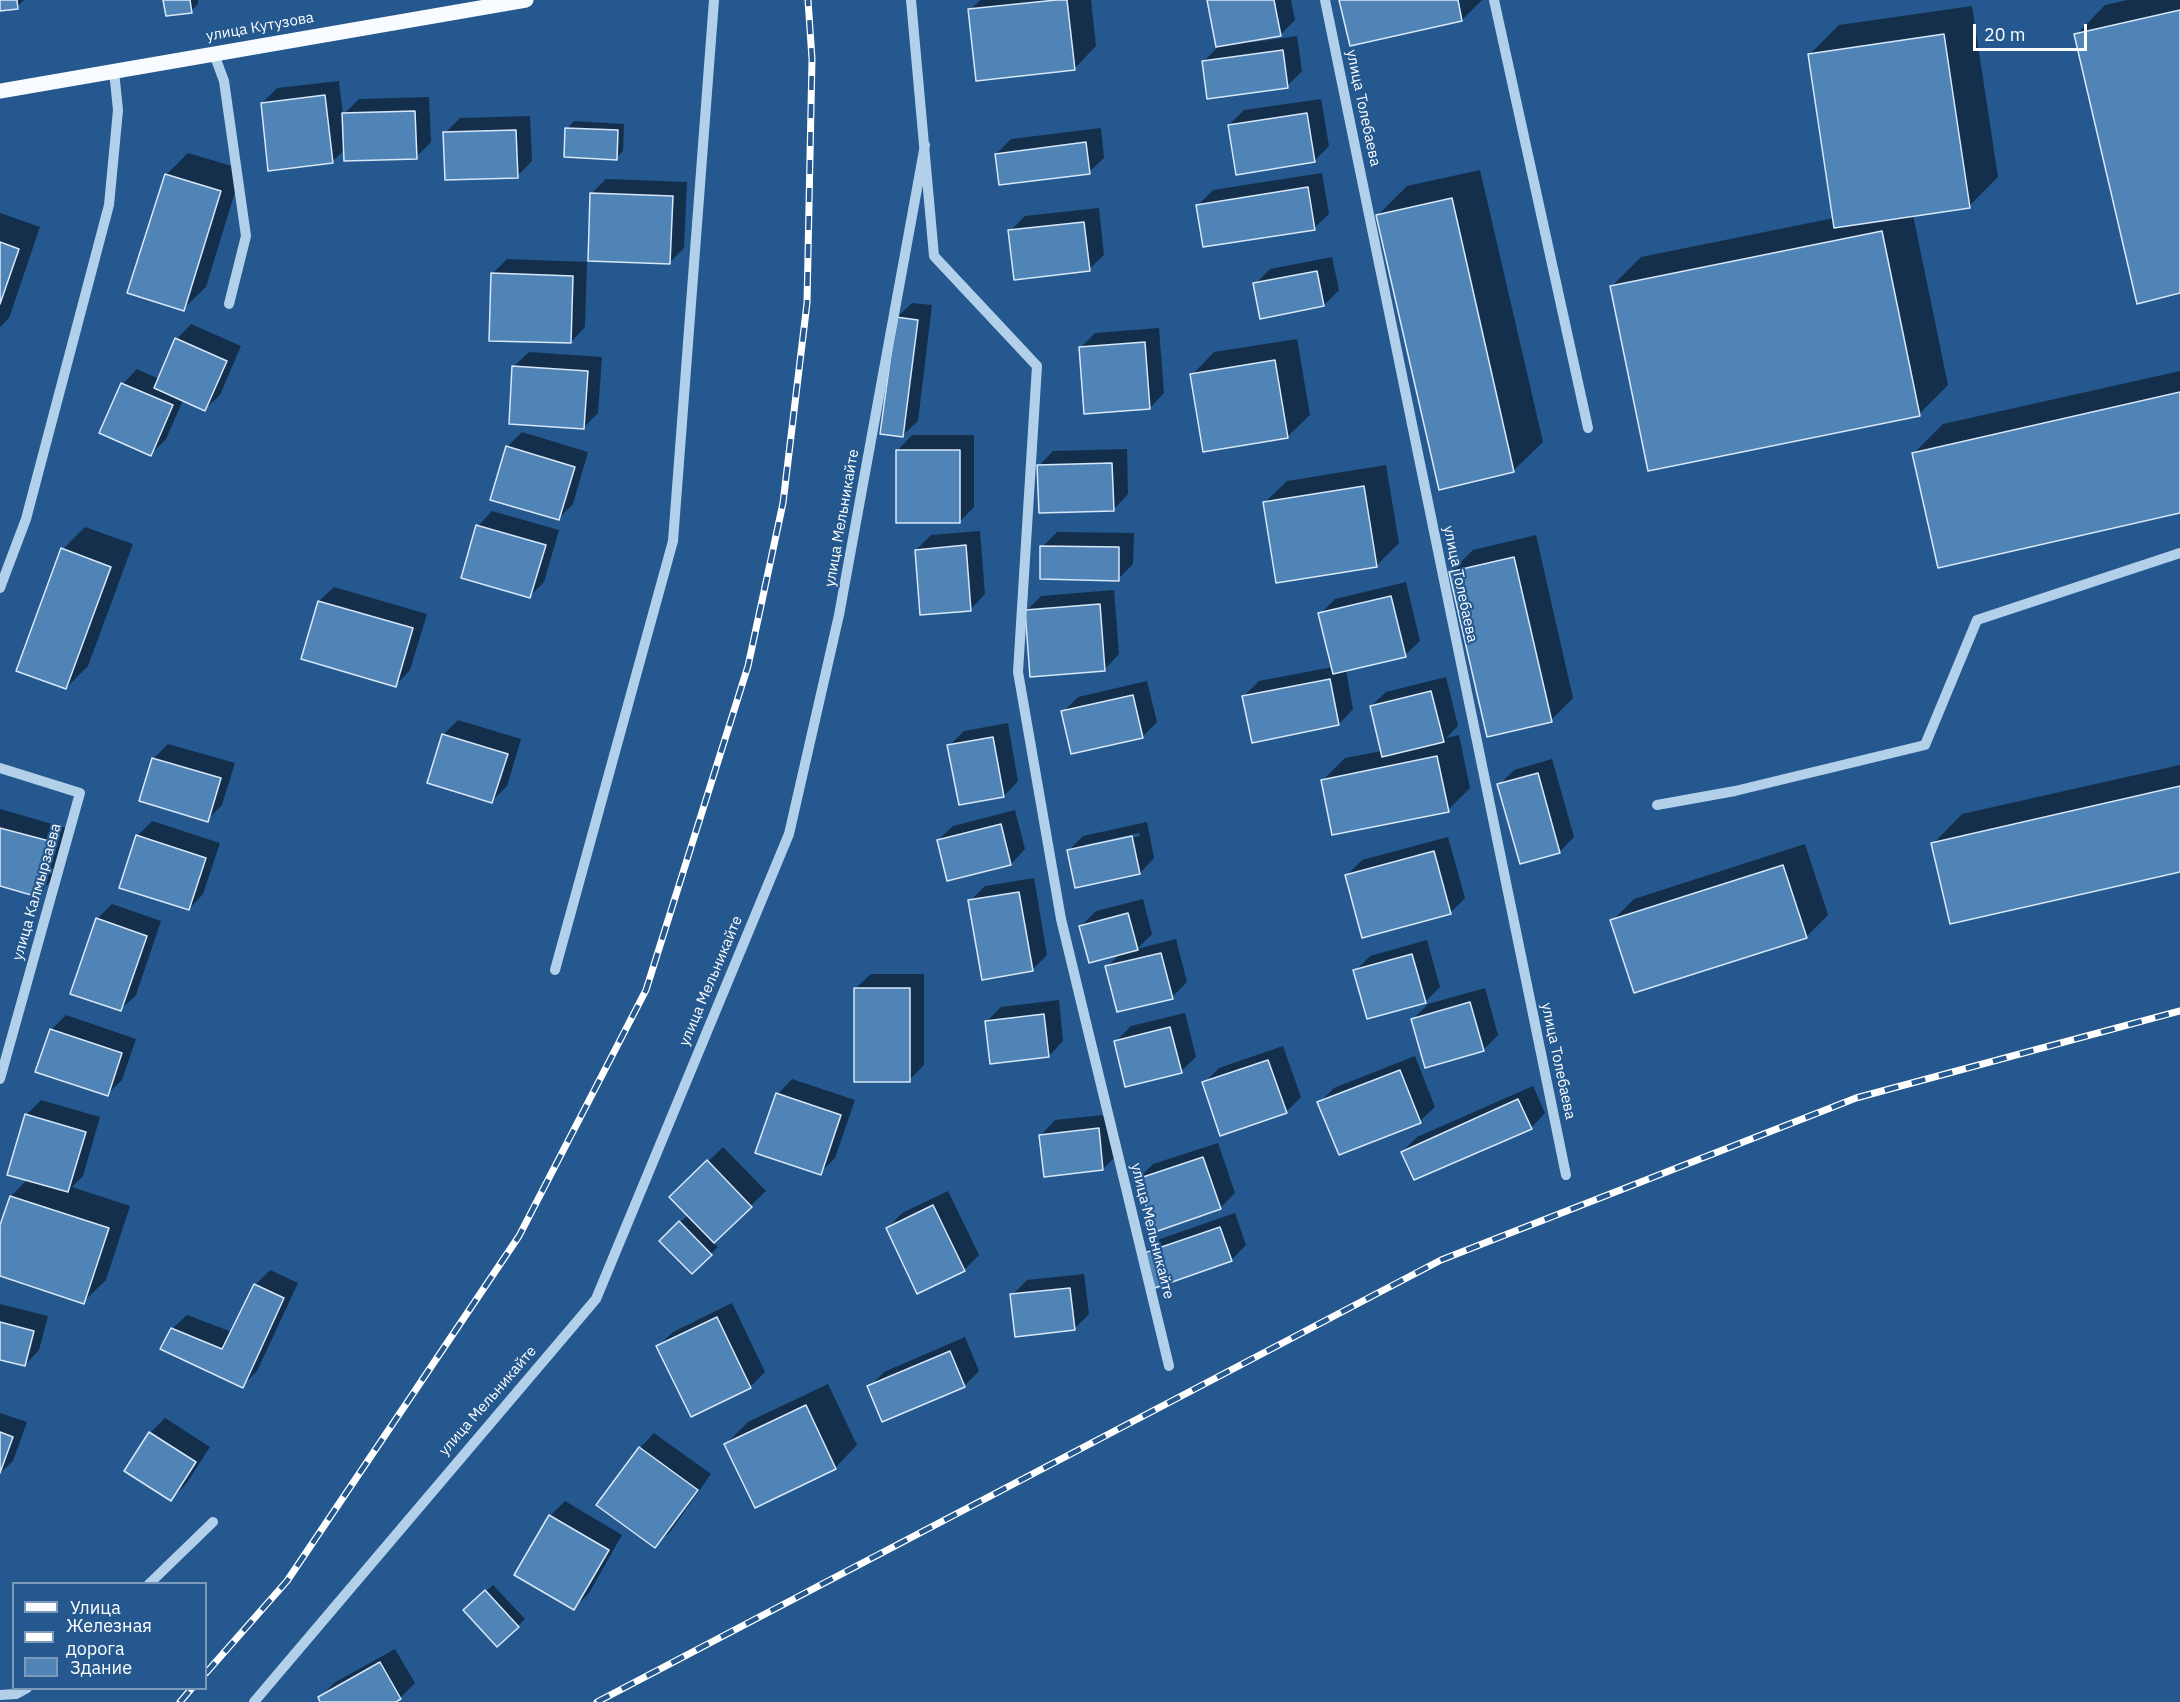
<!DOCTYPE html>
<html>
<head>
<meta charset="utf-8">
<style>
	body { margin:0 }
	#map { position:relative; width:2180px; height:1702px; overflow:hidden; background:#24588e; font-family:"IBM Plex Sans",sans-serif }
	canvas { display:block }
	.legend { position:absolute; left:12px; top:1582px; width:195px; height:108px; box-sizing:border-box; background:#24588e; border:2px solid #7c9bbb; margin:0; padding:8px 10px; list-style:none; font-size:18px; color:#fff }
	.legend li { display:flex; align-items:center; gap:12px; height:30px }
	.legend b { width:30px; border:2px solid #7c9bbb }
	.scale { position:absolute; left:1973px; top:24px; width:114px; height:27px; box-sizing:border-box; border:3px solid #fff; border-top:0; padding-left:8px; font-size:18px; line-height:21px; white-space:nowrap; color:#fff; -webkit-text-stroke:4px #24588e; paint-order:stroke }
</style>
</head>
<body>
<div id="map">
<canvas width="2180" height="1702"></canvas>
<ul class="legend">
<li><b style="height:8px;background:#f8fbff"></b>Улица</li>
<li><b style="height:8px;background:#fff"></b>Железная дорога</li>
<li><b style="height:16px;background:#5083b6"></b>Здание</li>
</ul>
<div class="scale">20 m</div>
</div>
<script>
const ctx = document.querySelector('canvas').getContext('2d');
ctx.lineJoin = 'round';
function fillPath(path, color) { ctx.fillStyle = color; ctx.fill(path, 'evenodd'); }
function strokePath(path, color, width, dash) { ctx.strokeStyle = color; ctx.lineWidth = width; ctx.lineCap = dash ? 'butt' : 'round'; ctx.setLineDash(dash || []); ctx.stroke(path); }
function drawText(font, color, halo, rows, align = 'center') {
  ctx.font = font + ' "IBM Plex Sans",sans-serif'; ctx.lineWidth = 4.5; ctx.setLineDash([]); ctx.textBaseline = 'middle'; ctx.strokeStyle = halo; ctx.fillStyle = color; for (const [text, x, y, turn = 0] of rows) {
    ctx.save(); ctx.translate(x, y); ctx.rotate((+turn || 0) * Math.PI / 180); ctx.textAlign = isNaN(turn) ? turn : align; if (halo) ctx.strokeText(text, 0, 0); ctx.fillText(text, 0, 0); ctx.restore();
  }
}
fillPath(new Path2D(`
	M 0,0 L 24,0 L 17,7 L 0,9 Z
	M 165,0 L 198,0 L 198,4 L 191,11 Z
	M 980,0 L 1091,0 L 1096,46 L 1074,69 L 970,10 Z
	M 1209,0 L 1291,0 L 1295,20 L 1280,35 L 1254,39 L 1254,42 L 1297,36 L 1302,71 L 1287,86 L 1203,62 L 1217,48 Z
	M 1341,0 L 1482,0 L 1462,20 Z
	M 2128,0 L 2180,0 L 2180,292 L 2076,35 L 2105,5 Z
	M 1972,6 L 1998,177 L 1969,206 L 1913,215 L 1948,385 L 1919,414 L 1612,286 L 1641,257 L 1834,218 L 1810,54 L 1839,25 Z
	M 339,81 L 343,115 L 359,99 L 429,97 L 431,142 L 416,157 L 345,149 L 332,162 L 262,103 L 277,88 Z
	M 1321,99 L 1329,146 L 1314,161 L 1229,125 L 1244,110 Z
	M 530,116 L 532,161 L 517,176 L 445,133 L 460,118 Z
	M 574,121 L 624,124 L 623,151 L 616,158 L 567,129 Z
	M 1101,128 L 1104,158 L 1089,172 L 996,154 L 1011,139 Z
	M 188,153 L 242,169 L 206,287 L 183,309 L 166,175 Z
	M 1480,170 L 1543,442 L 1513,471 L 1378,215 L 1407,186 Z
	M 1322,173 L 1329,214 L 1314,228 L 1198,205 L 1213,190 Z
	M 606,179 L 687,182 L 684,248 L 670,262 L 591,194 Z
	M 1099,208 L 1104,255 L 1089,269 L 1010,231 L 1025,216 Z
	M 0,213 L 40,227 L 9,318 L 0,327 Z
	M 1332,257 L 1339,290 L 1324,305 L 1262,317 L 1255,284 L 1270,269 Z
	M 507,259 L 587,262 L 585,327 L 571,342 L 492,274 Z
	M 912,303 L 932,305 L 918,421 L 903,435 L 897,317 Z
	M 191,324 L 241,346 L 220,395 L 205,409 L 183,400 L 166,439 L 151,454 L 123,384 L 137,369 L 159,379 L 177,339 Z
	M 1159,328 L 1164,393 L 1150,408 L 1080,348 L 1095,333 Z
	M 1297,339 L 1310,415 L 1287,437 L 1192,375 L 1214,352 Z
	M 529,352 L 602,357 L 598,413 L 583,428 L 514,366 Z
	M 2180,371 L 2180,512 L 1914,453 L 1943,424 Z
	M 522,432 L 588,452 L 573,504 L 559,518 L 507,447 Z
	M 912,435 L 974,435 L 974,507 L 959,522 L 898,450 Z
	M 1127,449 L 1128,494 L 1114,509 L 1039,466 L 1053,451 Z
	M 1386,465 L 1399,543 L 1377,565 L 1264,503 L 1287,481 Z
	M 492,511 L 559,530 L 544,582 L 530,596 L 478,526 Z
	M 85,527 L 133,544 L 88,666 L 66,688 L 63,549 Z
	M 980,531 L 985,594 L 971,609 L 916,550 L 931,535 Z
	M 1057,532 L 1134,533 L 1133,564 L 1118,579 L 1042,547 Z
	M 1536,535 L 1573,698 L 1551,720 L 1451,572 L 1473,550 Z
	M 1406,582 L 1420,641 L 1405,655 L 1346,670 L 1353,709 L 1339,724 L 1244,696 L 1259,681 L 1333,667 L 1320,614 L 1335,599 Z
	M 334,587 L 427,614 L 410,670 L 396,685 L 319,601 Z
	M 1114,590 L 1119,654 L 1105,669 L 1026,611 L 1041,596 Z
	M 1446,677 L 1458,726 L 1446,738 L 1459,735 L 1470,788 L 1448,810 L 1322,781 L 1345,758 L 1382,751 L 1371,706 L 1386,692 Z
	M 1147,681 L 1157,722 L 1142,737 L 1063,712 L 1078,697 Z
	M 458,720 L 521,739 L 507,786 L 492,801 L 429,782 L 444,734 Z
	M 1008,723 L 1018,781 L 1004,796 L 949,746 L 964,731 Z
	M 168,744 L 235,763 L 222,805 L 207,820 L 153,759 Z
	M 1552,759 L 1574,837 L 1559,852 L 1499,785 L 1514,770 Z
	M 2180,765 L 2180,871 L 1933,844 L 1962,814 Z
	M 0,809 L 66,828 L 52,880 L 37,895 L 0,884 Z
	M 1015,810 L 1025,849 L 1011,864 L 938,840 L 953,826 Z
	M 152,821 L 220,843 L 203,894 L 189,909 L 137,836 Z
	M 1147,822 L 1154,858 L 1140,873 L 1069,850 L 1083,836 ZM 1139,833 L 1140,836 L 1084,848 L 1084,845 Z
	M 1448,837 L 1465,898 L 1450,913 L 1347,875 L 1362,860 Z
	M 1805,844 L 1828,915 L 1806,937 L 1612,921 L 1634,899 Z
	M 1034,878 L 1047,955 L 1032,970 L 970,901 L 985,886 Z
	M 1143,899 L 1152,934 L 1137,949 L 1176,939 L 1187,982 L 1172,997 L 1107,967 L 1121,953 L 1081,926 L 1096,911 Z
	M 112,904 L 161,921 L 136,995 L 121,1009 L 97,919 Z
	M 1427,940 L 1440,987 L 1425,1002 L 1355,971 L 1370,956 Z
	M 871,974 L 924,974 L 924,1065 L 909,1080 L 856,988 Z
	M 1485,988 L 1498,1035 L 1483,1050 L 1413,1019 L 1428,1004 Z
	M 1059,1000 L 1063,1041 L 1049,1056 L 986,1022 L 1001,1007 Z
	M 1185,1013 L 1196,1057 L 1181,1071 L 1116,1041 L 1131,1026 Z
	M 66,1015 L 136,1039 L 122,1080 L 107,1094 L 51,1030 Z
	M 1283,1046 L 1301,1097 L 1286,1112 L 1204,1083 L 1219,1068 Z
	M 1415,1056 L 1435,1107 L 1420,1121 L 1339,1153 L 1319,1103 L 1334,1088 Z
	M 792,1079 L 855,1100 L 835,1158 L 820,1173 L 778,1094 Z
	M 1533,1086 L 1545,1113 L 1531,1128 L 1402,1152 L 1417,1137 Z
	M 41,1100 L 100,1117 L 83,1176 L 72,1187 L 130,1206 L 106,1280 L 83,1302 L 0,1275 L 0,1230 L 11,1196 L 28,1179 L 26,1115 Z
	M 1113,1114 L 1118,1154 L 1103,1169 L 1041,1135 L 1055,1120 Z
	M 1218,1143 L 1235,1193 L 1220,1208 L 1138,1179 L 1153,1164 Z
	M 723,1147 L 766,1191 L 713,1242 L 718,1247 L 692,1272 L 661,1241 L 688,1215 L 671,1198 Z
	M 948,1191 L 979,1255 L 964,1270 L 888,1228 L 902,1213 Z
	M 1235,1213 L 1246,1245 L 1231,1260 L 1145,1253 L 1160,1239 Z
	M 270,1270 L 298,1283 L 257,1371 L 242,1386 L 172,1329 L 187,1315 L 232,1332 L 255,1285 Z
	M 1084,1274 L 1089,1314 L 1074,1329 L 1012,1295 L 1027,1280 Z
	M 732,1303 L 765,1372 L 750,1387 L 658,1346 L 673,1332 Z
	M 0,1304 L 48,1316 L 39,1350 L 25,1365 L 0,1358 Z
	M 965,1337 L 979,1371 L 964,1386 L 869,1387 L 884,1372 Z
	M 828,1384 L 857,1445 L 835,1468 L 726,1444 L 748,1422 Z
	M 0,1413 L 27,1422 L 13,1461 L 0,1473 Z
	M 165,1418 L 210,1447 L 186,1484 L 171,1499 L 150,1433 Z
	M 654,1433 L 711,1474 L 670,1532 L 655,1546 L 640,1448 Z
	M 565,1501 L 622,1535 L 589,1593 L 574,1608 L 550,1516 Z
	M 493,1585 L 525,1619 L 498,1645 L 472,1604 Z
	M 395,1649 L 415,1683 L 400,1698 L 393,1702 L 322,1702 L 319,1698 L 334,1683 Z`), '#0007');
const building = new Path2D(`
	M 0,0 L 17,0 L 18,9 L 0,11 Z
	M 163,0 L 190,0 L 192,13 L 166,16 Z
	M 1056,0 L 1067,0 L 1075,70 L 976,81 L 968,9 Z
	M 1207,0 L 1274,0 L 1281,36 L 1216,47 Z
	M 1339,0 L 1458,0 L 1462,21 L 1350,46 Z
	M 2180,10 L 2180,293 L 2137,304 L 2074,34 Z
	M 1944,34 L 1970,208 L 1834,228 L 1808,54 Z
	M 1283,50 L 1288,88 L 1207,99 L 1202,61 Z
	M 325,95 L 333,163 L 268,171 L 261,103 Z
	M 415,111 L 417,159 L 344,161 L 342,113 Z
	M 1307,113 L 1315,162 L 1236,175 L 1228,125 Z
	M 565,128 L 618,130 L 617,160 L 564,157 Z
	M 516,130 L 518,178 L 445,180 L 443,132 Z
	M 1086,142 L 1090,174 L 999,185 L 995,154 Z
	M 165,174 L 221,191 L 184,311 L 127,293 Z
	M 1308,187 L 1315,230 L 1203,247 L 1196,205 Z
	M 590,193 L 673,196 L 670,264 L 588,261 Z
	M 1452,198 L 1514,472 L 1439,490 L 1376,215 Z
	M 1084,222 L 1090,271 L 1014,280 L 1008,230 Z
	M 1882,231 L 1920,416 L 1648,471 L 1610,286 Z
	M 0,242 L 19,249 L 0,304 Z
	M 1317,271 L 1324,306 L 1260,319 L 1253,283 Z
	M 491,273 L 573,276 L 571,343 L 489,341 Z
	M 896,317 L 918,320 L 903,437 L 880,434 Z
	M 175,338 L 227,361 L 205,411 L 154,388 Z
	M 1145,342 L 1150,409 L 1084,414 L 1079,347 Z
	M 1275,360 L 1288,438 L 1203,452 L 1190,374 Z
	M 512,366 L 588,371 L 584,429 L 509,424 Z
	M 121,383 L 173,405 L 151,456 L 99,433 Z
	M 2180,392 L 2180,513 L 1938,568 L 1912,453 Z
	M 506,446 L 575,467 L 559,520 L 490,500 Z
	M 896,450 L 960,450 L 960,523 L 896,523 Z
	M 1112,463 L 1114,511 L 1039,513 L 1037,465 Z
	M 1364,486 L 1377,567 L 1276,583 L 1263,502 Z
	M 476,525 L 546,545 L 530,598 L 461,578 Z
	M 966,545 L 971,611 L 920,615 L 915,550 Z
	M 1040,546 L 1119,547 L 1119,581 L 1040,579 Z
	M 61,548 L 111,567 L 66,689 L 16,671 Z
	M 1514,557 L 1552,722 L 1487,737 L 1449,572 Z
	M 1391,596 L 1406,657 L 1333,674 L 1318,613 Z
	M 318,601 L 413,628 L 396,687 L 301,659 Z
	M 1100,604 L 1105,671 L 1030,677 L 1025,610 Z
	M 1330,679 L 1339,725 L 1252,743 L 1242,696 Z
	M 1431,691 L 1444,742 L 1382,757 L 1370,706 Z
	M 1133,695 L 1143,738 L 1071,754 L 1061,711 Z
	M 442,734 L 508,754 L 492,803 L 427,783 Z
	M 993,737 L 1004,797 L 959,805 L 947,745 Z
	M 1437,756 L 1449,812 L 1332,835 L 1321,780 Z
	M 152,758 L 221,778 L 208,822 L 139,801 Z
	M 1538,773 L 1560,853 L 1520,864 L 1497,784 Z
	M 2180,786 L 2180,872 L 1950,924 L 1931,843 Z
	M 1001,824 L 1011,865 L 947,881 L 937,840 Z
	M 0,828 L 53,842 L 38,897 L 0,886 Z
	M 136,835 L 206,858 L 189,910 L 119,888 Z
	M 1132,836 L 1140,874 L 1075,888 L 1067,850 Z
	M 1434,851 L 1451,914 L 1362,938 L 1345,875 Z
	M 1783,865 L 1807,938 L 1634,993 L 1610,920 Z
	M 1019,892 L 1033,971 L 982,980 L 968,900 Z
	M 1128,913 L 1138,950 L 1089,963 L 1079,926 Z
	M 96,918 L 147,936 L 121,1011 L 70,994 Z
	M 1161,953 L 1173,999 L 1117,1012 L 1105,966 Z
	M 1412,954 L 1426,1003 L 1367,1019 L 1353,970 Z
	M 854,988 L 910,988 L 910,1082 L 854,1082 Z
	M 1470,1002 L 1484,1051 L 1425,1068 L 1411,1019 Z
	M 1044,1014 L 1049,1057 L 990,1064 L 985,1021 Z
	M 1170,1027 L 1182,1073 L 1125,1087 L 1114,1041 Z
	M 50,1029 L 122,1053 L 108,1096 L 35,1072 Z
	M 1268,1060 L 1287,1113 L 1220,1136 L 1202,1082 Z
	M 1400,1070 L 1421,1123 L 1339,1155 L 1317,1102 Z
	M 776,1093 L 841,1115 L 821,1175 L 755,1153 Z
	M 1518,1099 L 1532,1129 L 1414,1180 L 1401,1152 Z
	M 25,1114 L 86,1132 L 68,1192 L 7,1175 Z
	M 1099,1128 L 1103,1170 L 1044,1177 L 1039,1135 Z
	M 1203,1157 L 1221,1209 L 1155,1232 L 1137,1179 Z
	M 707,1160 L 752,1207 L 714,1243 L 669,1197 Z
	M 10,1196 L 109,1228 L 84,1304 L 0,1276 L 0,1225 Z
	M 933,1205 L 965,1271 L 917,1294 L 886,1228 Z
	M 679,1221 L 712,1255 L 692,1274 L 659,1241 Z
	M 1220,1227 L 1232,1261 L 1155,1288 L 1144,1253 Z
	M 254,1284 L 284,1298 L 243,1388 L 160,1349 L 171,1328 L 222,1349 Z
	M 1070,1288 L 1075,1330 L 1015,1337 L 1010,1294 Z
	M 717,1317 L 751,1388 L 691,1417 L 656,1346 Z
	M 0,1322 L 34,1331 L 25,1366 L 0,1360 Z
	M 950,1351 L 965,1387 L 882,1422 L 867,1386 Z
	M 806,1405 L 836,1469 L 755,1508 L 724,1444 Z
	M 0,1432 L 13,1437 L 0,1473 Z
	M 149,1432 L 196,1462 L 171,1501 L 124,1471 Z
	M 639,1447 L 698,1490 L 655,1548 L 596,1505 Z
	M 549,1515 L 609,1550 L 574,1610 L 514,1575 Z
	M 485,1590 L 519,1627 L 497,1647 L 463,1610 Z
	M 380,1662 L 401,1699 L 396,1702 L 320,1702 L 318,1697 Z`);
fillPath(building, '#5083b6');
strokePath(building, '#d8e8f8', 1.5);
strokePath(new Path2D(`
	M 911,0 L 934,256 L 1037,366 L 1018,672 L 1061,919 L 1169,1366
	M 1325,0 L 1566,1175
	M 1494,0 L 1588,428
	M 214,54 L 224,81 L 246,236 L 229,304
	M 0,588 L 26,519 L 109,205 L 118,110 L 114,71
	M 0,768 L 80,793 L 0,1079
	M 1657,805 L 1735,791 L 1925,745 L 1977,620 L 2180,553
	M 555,970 L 673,541 L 714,0
	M 149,1584 L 213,1522
	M 0,1695 L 16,1694 L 27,1688
	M 254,1702 L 596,1299 L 789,834 L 839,615 L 925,145`), '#b3d0eb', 10);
strokePath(new Path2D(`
	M 0,91 L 526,0`), '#f8fbff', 15);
const rail = new Path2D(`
	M 206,1673 L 287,1581 L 519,1236 L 646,990 L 748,666 L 783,503 L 807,303 L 812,59 L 808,0
	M 180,1702 L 192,1688
	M 597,1702 L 1441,1260 L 1856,1098 L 2180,1011`);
strokePath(rail, '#fff', 7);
strokePath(rail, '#24588e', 4.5, [14]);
drawText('15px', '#fff', '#24588e', [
	["улица Кутузова",260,27,-10],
	["улица Толебаева",1363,108,78],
	["улица Мельникайте",842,518,-80],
	["улица Толебаева",1460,584,78],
	["улица Калмырзаева",37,892,-74],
	["улица Мельникайте",711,981,-67],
	["улица Толебаева",1558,1061,78],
	["улица Мельникайте",1152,1231,76],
	["улица Мельникайте",488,1401,-49]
]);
</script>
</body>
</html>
